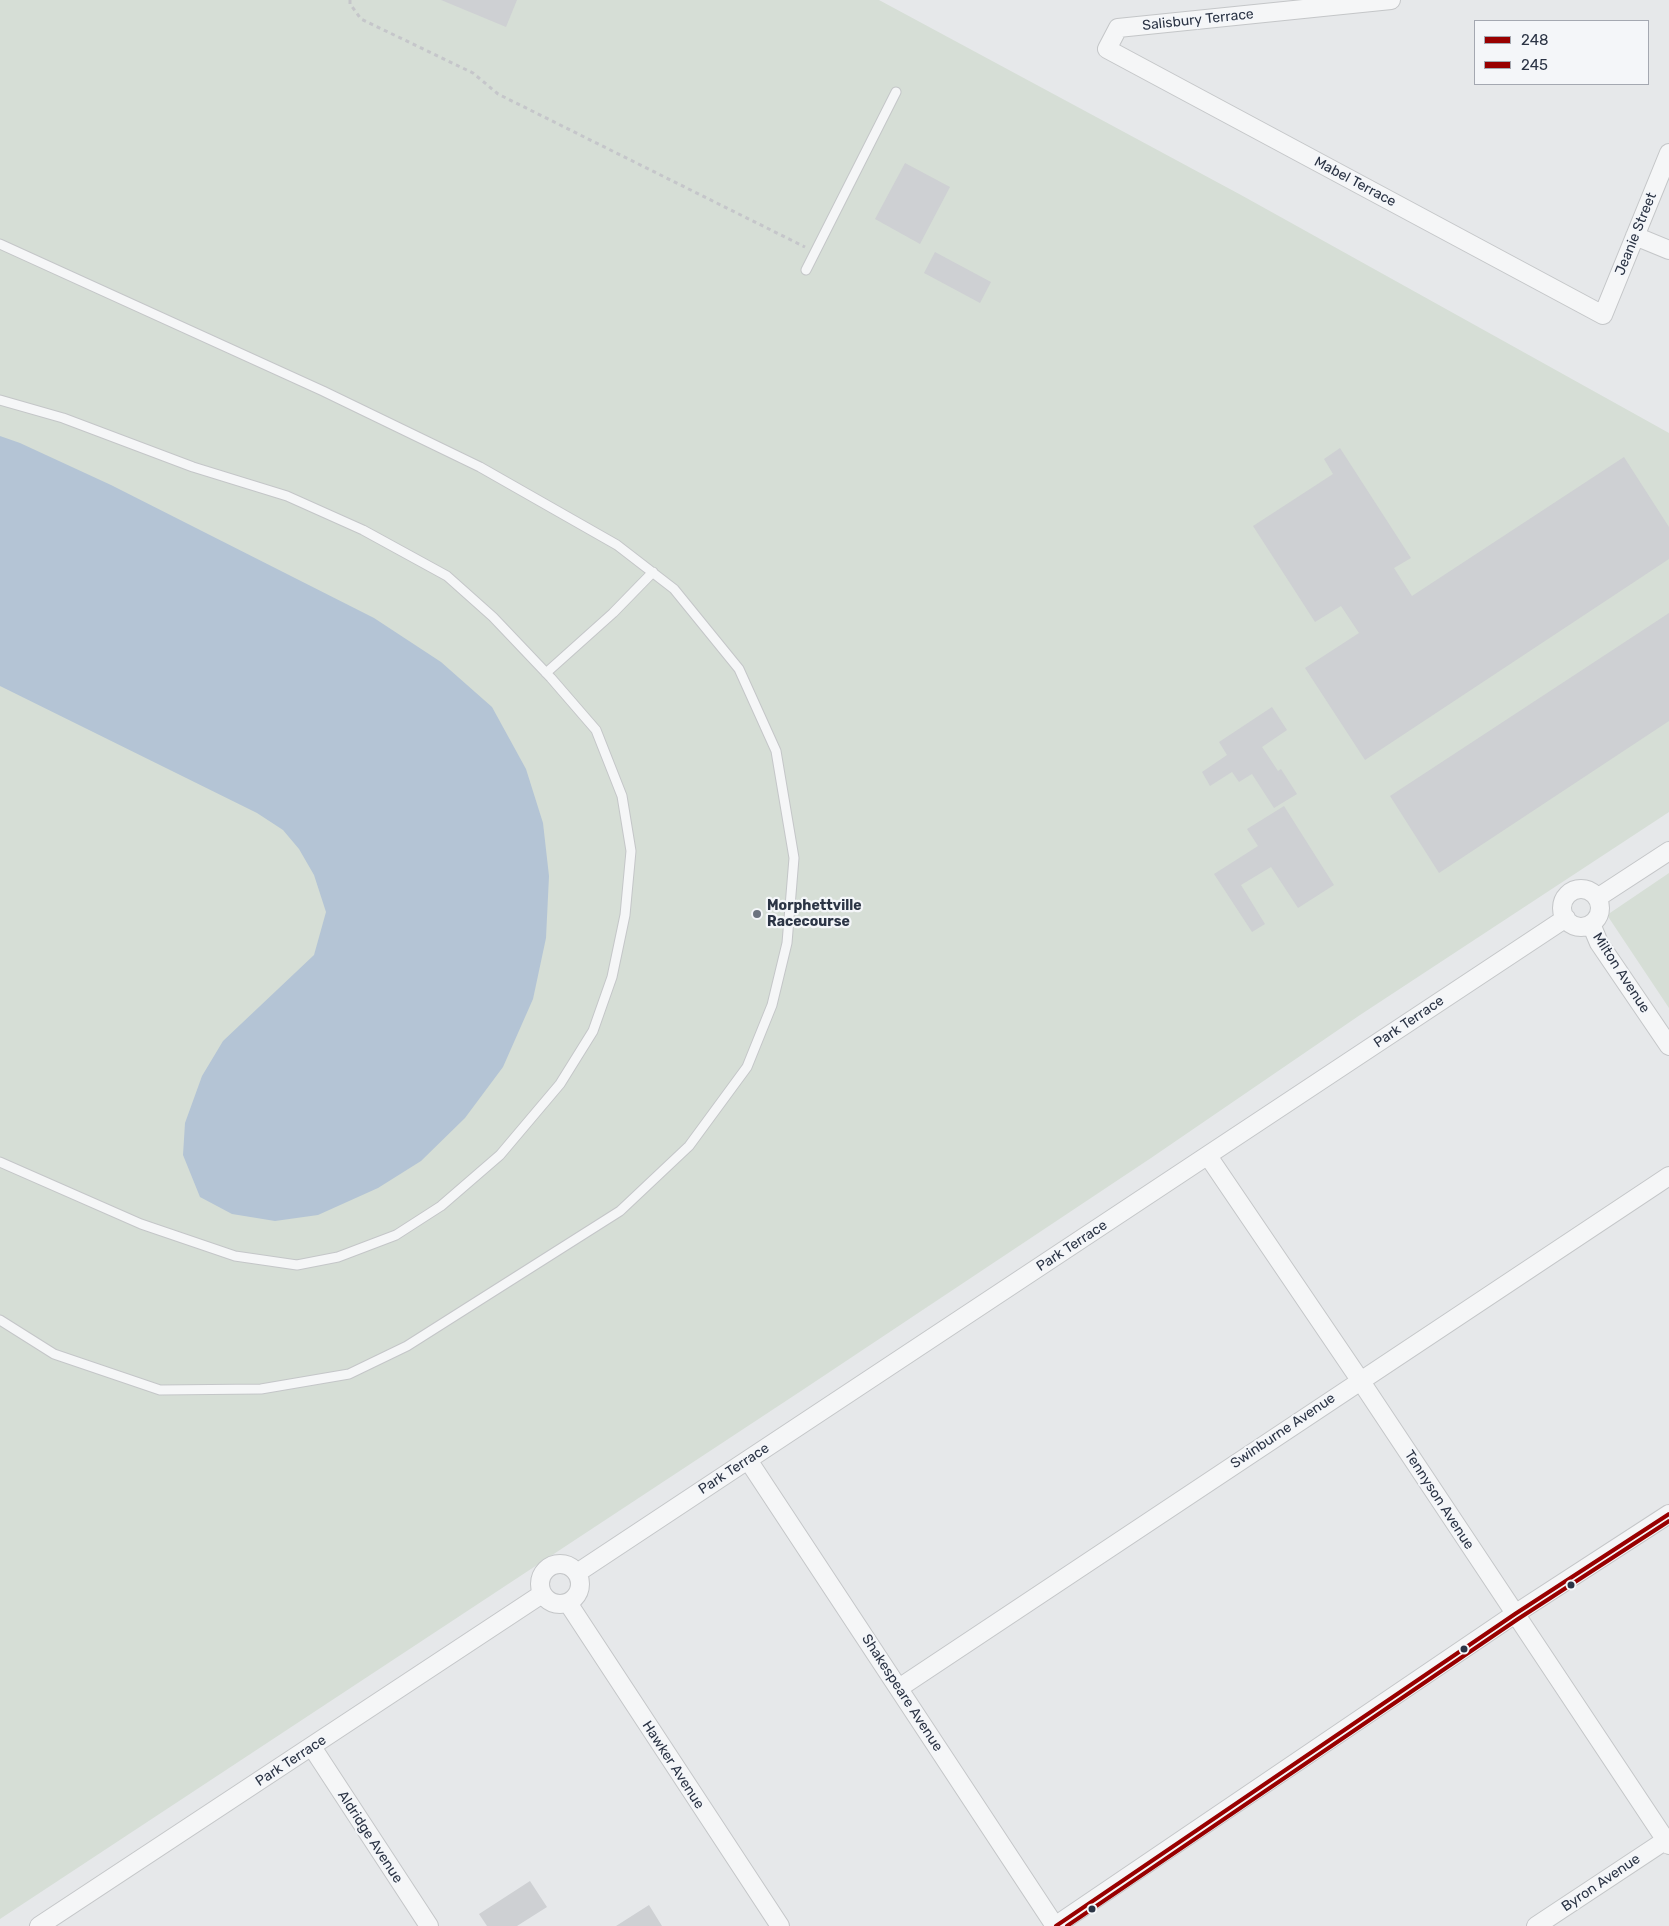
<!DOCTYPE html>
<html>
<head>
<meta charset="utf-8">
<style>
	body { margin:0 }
	#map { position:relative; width:1669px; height:1926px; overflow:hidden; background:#e6e8ea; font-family:Rubik,sans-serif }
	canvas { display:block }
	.legend { position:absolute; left:1474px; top:20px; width:175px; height:65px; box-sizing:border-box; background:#f4f6f9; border:1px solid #a4a8b1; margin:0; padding:6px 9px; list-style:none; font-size:15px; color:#2b3445 }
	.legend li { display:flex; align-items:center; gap:10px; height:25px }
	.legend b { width:25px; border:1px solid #a4a8b1 }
</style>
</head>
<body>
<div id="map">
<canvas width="1669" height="1926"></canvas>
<ul class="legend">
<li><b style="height:6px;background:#900"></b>248</li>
<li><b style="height:6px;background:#900"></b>245</li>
</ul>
</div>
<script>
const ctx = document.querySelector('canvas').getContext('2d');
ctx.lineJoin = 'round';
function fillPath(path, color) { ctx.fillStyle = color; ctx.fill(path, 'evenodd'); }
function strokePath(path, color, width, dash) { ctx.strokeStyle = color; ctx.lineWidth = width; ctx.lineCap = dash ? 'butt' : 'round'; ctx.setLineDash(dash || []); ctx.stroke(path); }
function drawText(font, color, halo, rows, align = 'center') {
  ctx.font = font + ' Rubik,sans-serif'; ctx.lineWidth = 4.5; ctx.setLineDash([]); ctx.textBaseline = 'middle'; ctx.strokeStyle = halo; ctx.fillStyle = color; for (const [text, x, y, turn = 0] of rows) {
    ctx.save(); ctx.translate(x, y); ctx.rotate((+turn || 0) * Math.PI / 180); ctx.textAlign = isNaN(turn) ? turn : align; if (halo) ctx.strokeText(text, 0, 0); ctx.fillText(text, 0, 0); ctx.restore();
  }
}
fillPath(new Path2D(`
	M 0,0 L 879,0 L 1241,195 L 1669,433 L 1669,812 L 1360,1015 L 1151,1158 L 801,1391 L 0,1919 Z
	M 1669,873 L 1669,1008 L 1607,915 Z`), '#d6ded6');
fillPath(new Path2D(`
	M 0,436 L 20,443 L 111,485 L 374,618 L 441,662 L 492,707 L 526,769 L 543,823 L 549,876 L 546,938 L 533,999 L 503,1067 L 465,1118 L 421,1161 L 378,1188 L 318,1215 L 275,1221 L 232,1214 L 200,1197 L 183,1155 L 185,1123 L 202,1076 L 223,1041 L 314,955 L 326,912 L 314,875 L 299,849 L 283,830 L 257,813 L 0,686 Z`), '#b4c4d5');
fillPath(new Path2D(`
	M 441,0 L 517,0 L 506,27 Z
	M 905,163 L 950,187 L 920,244 L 875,219 Z
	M 935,252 L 991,282 L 980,303 L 924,273 Z
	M 1340,448 L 1411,558 L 1394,568 L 1412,596 L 1624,457 L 1669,527 L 1669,559 L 1365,760 L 1305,668 L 1359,633 L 1341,606 L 1315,622 L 1253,526 L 1333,474 L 1324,459 Z
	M 1669,613 L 1669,721 L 1439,873 L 1390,796 Z
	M 1272,707 L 1287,730 L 1262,747 L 1278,771 L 1281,769 L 1297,794 L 1274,808 L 1252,774 L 1239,782 L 1232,772 L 1210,786 L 1202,772 L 1227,755 L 1219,742 Z
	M 1284,806 L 1334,885 L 1298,908 L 1271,867 L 1241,885 L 1265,924 L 1252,932 L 1214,874 L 1258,846 L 1247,829 Z
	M 530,1881 L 547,1907 L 517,1926 L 487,1926 L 479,1914 Z
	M 649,1905 L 662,1926 L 616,1926 Z`), '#ced0d3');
const service = new Path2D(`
	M 0,244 L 323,391 L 480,467 L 617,545 L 674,589 L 739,669 L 776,751 L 794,858 L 787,943 L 772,1005 L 747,1067 L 689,1146 L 620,1211 L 407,1346 L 349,1374 L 261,1389 L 160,1390 L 54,1354 L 0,1320
	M 806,270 L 896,92
	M 0,400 L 63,418 L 193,467 L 287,496 L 363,530 L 447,576 L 493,617 L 551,678 L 596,730 L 622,796 L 631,851 L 625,915 L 612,977 L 593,1031 L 560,1084 L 500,1155 L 441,1206 L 396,1235 L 338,1257 L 297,1265 L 235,1256 L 141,1224 L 0,1162
	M 546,673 L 613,613 L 653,572`);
const minor = new Path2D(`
	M 1391,0 L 1118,28 L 1107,49 L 1603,315 L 1669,153
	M 1635,236 L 1669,250
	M1562 908a19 19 0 1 1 38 0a19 19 0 1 1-38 0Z
	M 1597,898 L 1669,851
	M 1591,924 L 1599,943 L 1669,1046
	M 1208,1156 L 1360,1380 L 1669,1845
	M 748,1460 L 1055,1926 L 1515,1614 L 1669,1514
	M540 1584a20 20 0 1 1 40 0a20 20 0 1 1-40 0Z
	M 577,1573 L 1566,918
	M 568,1603 L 780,1926
	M 899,1688 L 1669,1176
	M 312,1747 L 429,1926
	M 39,1926 L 542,1594
	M 1536,1926 L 1666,1840`);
strokePath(service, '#c4c6c8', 11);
strokePath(minor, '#c4c6c8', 20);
strokePath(new Path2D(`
	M 350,0 L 350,4 L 361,19 L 473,73 L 498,94 L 805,247`), '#c5c6ca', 3, [4, 4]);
strokePath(service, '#f5f6f7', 9);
strokePath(minor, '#f5f6f7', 18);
strokePath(new Path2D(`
	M 1056,1926 L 1515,1614 L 1669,1514`), '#900', 4);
strokePath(new Path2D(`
	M 1067,1926 L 1518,1619 L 1669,1521`), '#900', 4);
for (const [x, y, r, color] of [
	[757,914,5,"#6c737f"],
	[1571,1585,4.5,"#2b3445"],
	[1464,1649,4.5,"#2b3445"],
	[1092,1909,4.5,"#2b3445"]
]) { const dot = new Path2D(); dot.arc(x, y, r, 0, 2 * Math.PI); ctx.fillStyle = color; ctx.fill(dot); strokePath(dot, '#f4f6f9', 2); }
drawText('14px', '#2b3445', '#f4f6f9', [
	["Salisbury Terrace",1198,20,-6],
	["Mabel Terrace",1355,182,28],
	["Jeanie Street",1636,234,-68],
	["Milton Avenue",1621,973,57],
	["Park Terrace",1409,1022,-34],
	["Park Terrace",1072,1246,-33],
	["Swinburne Avenue",1283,1431,-34],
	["Park Terrace",734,1469,-33],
	["Tennyson Avenue",1439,1500,57],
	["Shakespeare Avenue",902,1693,57],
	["Park Terrace",291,1761,-33],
	["Hawker Avenue",673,1765,57],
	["Aldridge Avenue",370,1837,57],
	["Byron Avenue",1601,1883,-34]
]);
drawText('bold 14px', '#2b3445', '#f4f6f9', [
	["Morphettville",767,906],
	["Racecourse",767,922]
], 'left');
</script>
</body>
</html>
